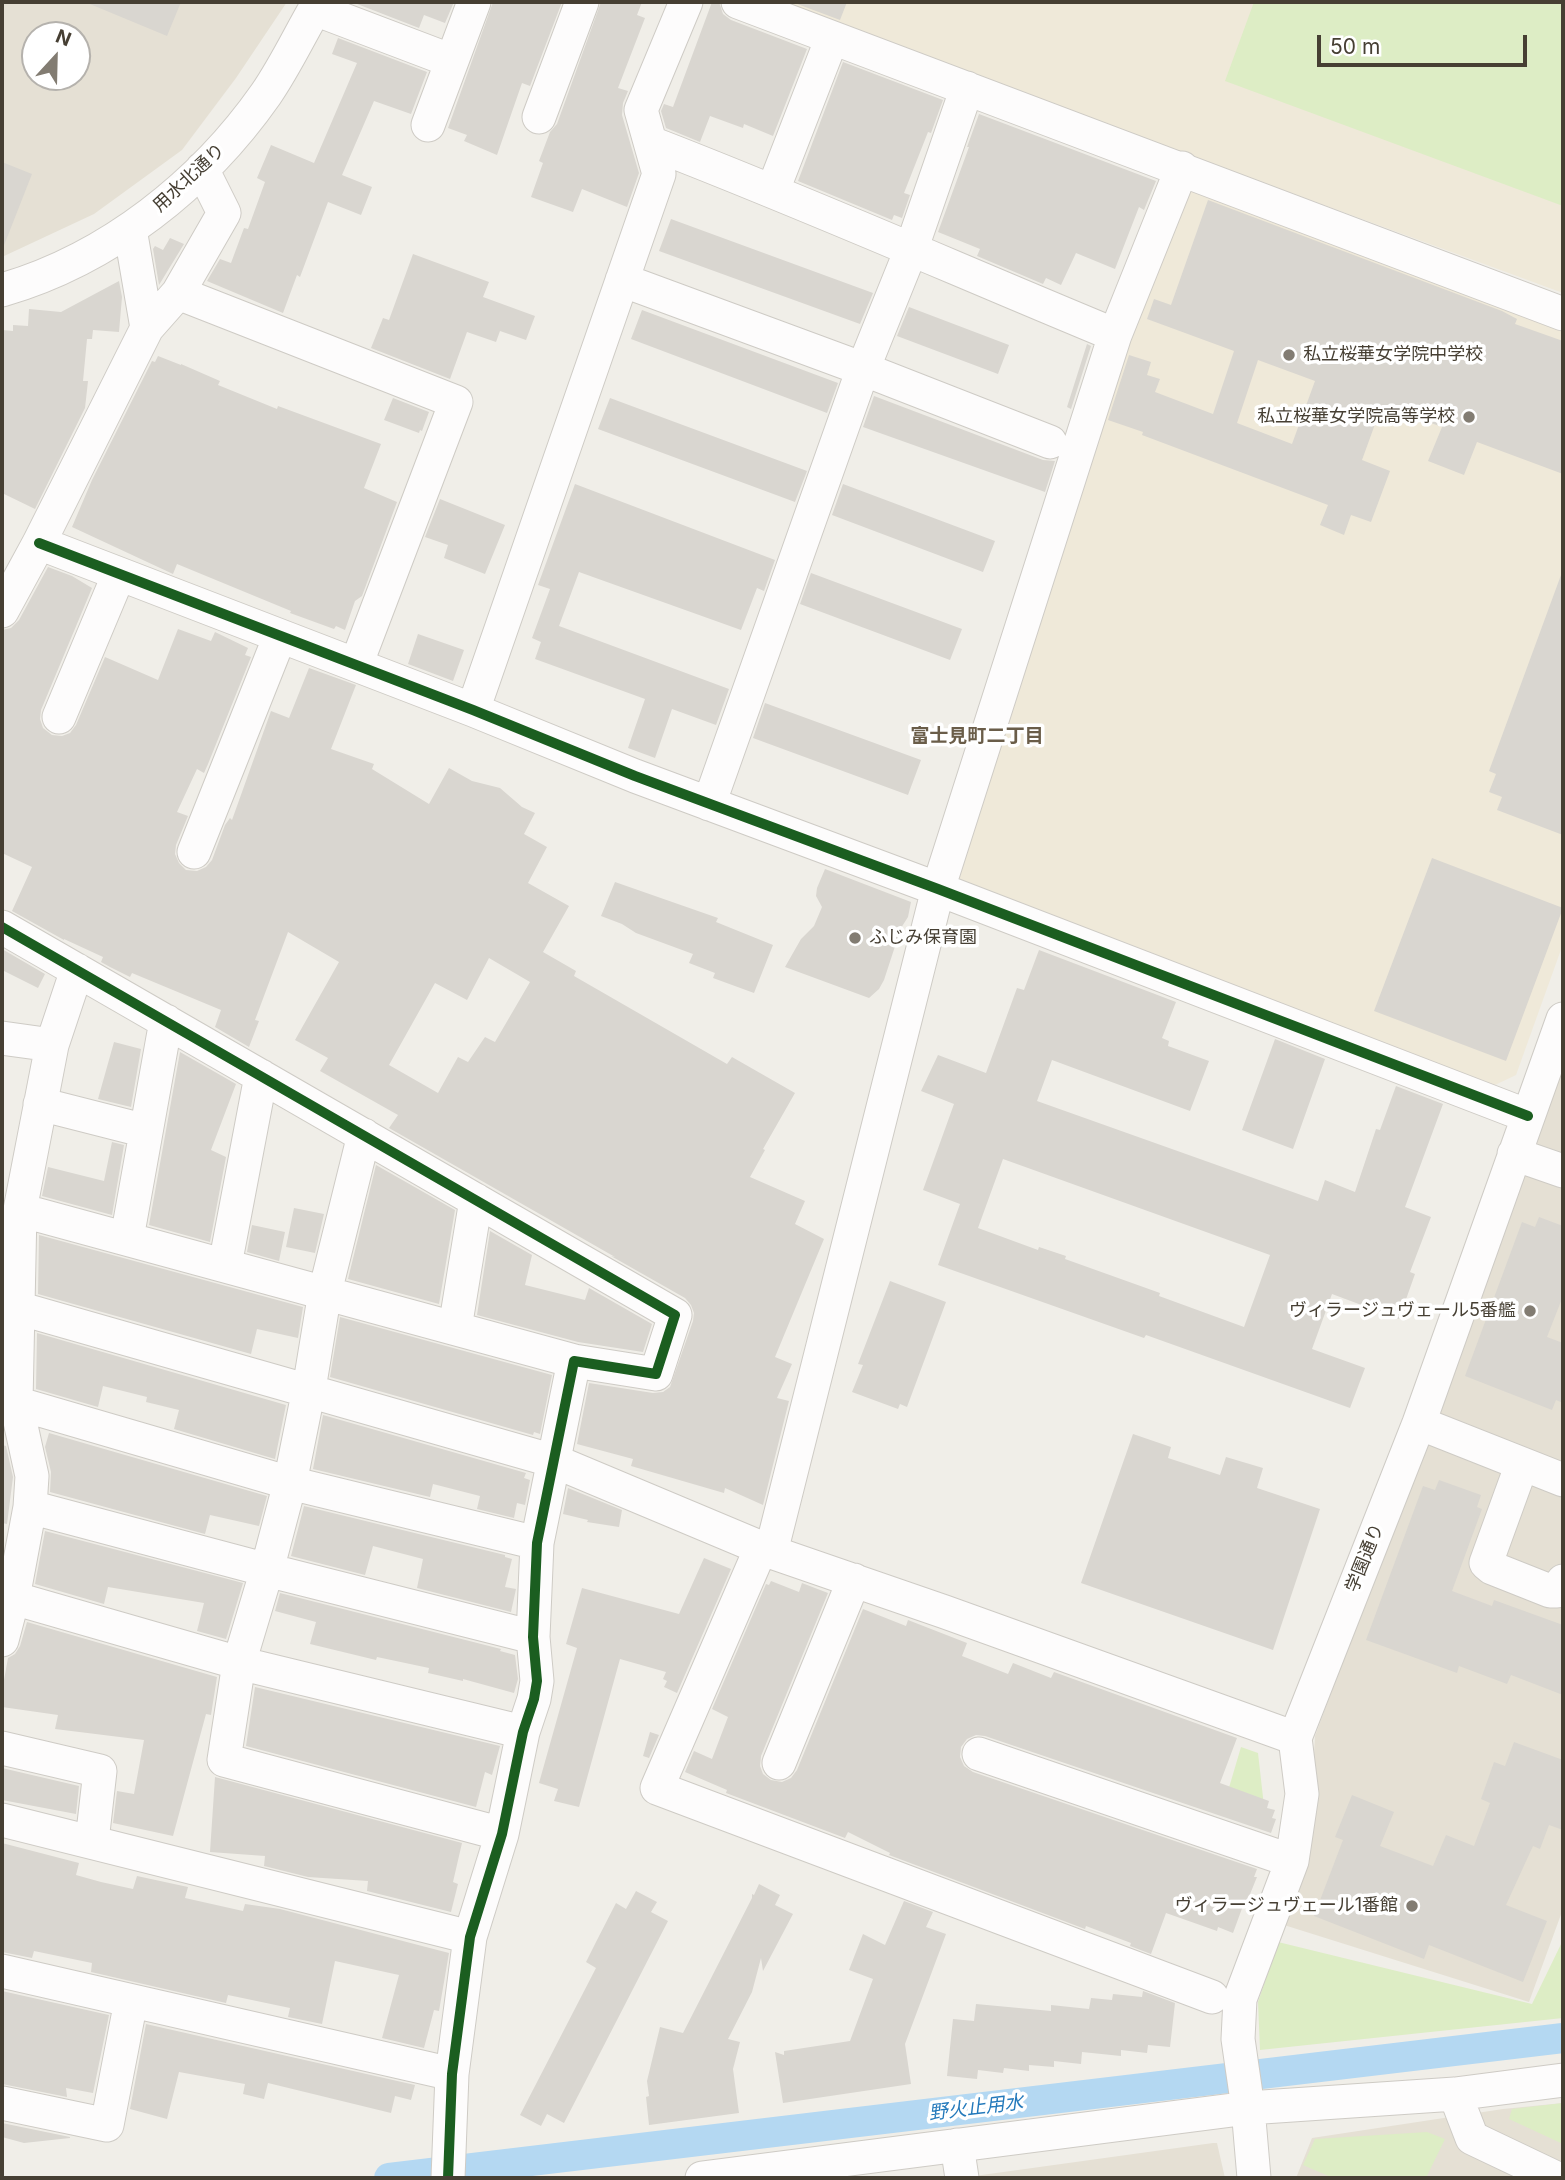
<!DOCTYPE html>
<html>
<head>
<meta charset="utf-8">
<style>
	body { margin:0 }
	#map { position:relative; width:1565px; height:2180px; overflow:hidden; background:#f0eee8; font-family:Inter,sans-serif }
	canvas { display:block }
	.frame { position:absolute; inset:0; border:4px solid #463f33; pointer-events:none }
	.north { position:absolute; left:21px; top:21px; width:70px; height:70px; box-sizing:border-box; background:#fff; border:2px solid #b5b2ad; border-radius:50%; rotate:22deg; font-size:19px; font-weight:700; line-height:28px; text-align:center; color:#463f33 }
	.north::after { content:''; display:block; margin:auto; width:24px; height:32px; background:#827c72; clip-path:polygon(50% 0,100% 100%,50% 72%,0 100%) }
	.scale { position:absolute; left:1317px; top:35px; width:210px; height:32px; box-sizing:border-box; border:4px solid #463f33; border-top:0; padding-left:9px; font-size:21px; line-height:24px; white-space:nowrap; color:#463f33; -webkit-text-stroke:5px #fff; paint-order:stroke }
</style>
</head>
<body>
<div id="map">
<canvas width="1565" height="2180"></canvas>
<div class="frame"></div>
<div class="north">N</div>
<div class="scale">50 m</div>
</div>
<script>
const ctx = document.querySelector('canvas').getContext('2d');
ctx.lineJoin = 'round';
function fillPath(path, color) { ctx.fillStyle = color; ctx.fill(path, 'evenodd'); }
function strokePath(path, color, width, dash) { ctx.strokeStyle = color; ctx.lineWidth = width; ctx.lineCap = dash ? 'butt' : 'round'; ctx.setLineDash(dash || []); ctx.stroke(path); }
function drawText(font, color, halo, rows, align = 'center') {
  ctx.font = font + ' Inter,"Noto Sans JP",sans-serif'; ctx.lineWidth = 7; ctx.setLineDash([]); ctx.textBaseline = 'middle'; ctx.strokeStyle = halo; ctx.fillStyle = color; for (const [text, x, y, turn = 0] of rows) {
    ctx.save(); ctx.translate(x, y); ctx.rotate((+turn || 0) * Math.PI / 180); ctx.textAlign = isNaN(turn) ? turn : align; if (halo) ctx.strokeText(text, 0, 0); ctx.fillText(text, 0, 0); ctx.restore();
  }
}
fillPath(new Path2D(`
	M 2,2 L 287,2 L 236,78 L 182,150 L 94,214 L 2,257 ZM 35,35 L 77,35 L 77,77 L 35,77 Z
	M 1563,1069 L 1563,1909 L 1529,2002 L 1284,1925 L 1309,1848 L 1315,1736 Z
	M 1563,2103 L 1563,2178 L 1296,2178 L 1312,2138 L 1503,2109 Z
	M 1213,2143 L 1217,2143 L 1225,2178 L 960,2178 Z`), '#e5e0d4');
fillPath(new Path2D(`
	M 772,2 L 1563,2 L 1563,293 Z
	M 1186,189 L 1563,327 L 1563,944 L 1516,1075 L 1495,1085 L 940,877 L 1119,341 Z`), '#efe9d9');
fillPath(new Path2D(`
	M 1254,2 L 1563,2 L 1563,206 L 1225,81 Z
	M 1241,1747 L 1258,1753 L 1264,1806 L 1228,1791 Z
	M 1563,1940 L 1563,2018 L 1260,2050 L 1258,2002 L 1278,1942 L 1532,2004 Z
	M 1563,2103 L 1563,2144 L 1509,2119 L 1512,2109 Z
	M 1427,2132 L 1445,2139 L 1426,2178 L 1333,2178 L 1303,2165 L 1315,2139 Z`), '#ddedc5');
strokePath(new Path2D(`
	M 389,2178 L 1563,2038`), '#b4d8f2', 30);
fillPath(new Path2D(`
	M 85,2 L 181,2 L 167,36 Z
	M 352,2 L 454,2 L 445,23 L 424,15 L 419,28 Z
	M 493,2 L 562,2 L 530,86 L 522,83 L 497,155 L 464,141 L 467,135 L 448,128 Z
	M 601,2 L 642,2 L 637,15 L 645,18 L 618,88 L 628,91 L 623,103 L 622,115 L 639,173 L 627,207 L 582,189 L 573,212 L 531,197 L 543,163 L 539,161 L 550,132 L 557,124 Z
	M 712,2 L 719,2 L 723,14 L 731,20 L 807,49 L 773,136 L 744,124 L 743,128 L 710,116 L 700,142 L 666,128 L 661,111 L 664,104 L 673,107 Z
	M 792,2 L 847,2 L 840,20 Z
	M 338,38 L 427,72 L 411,114 L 374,101 L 342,175 L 372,187 L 361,215 L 328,202 L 300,277 L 297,275 L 283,313 L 207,281 L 220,259 L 231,263 L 244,228 L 248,229 L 265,182 L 257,178 L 271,145 L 314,163 L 357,63 L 332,54 Z
	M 843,62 L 943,100 L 931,133 L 928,132 L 904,193 L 910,195 L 902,218 L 894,215 L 892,220 L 798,181 Z
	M 979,114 L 1156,181 L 1144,210 L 1139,207 L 1115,269 L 1076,253 L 1061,285 L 1046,278 L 1043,284 L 977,256 L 980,249 L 938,232 L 969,147 L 967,147 Z
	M 2,162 L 32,174 L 3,248 L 2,248 Z
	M 1208,200 L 1502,311 L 1517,319 L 1515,324 L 1563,341 L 1563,474 L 1477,442 L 1464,475 L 1428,461 L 1442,427 L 1382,405 L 1362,460 L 1390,471 L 1371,522 L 1351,515 L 1344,535 L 1320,525 L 1328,505 L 1142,435 L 1143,432 L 1108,420 L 1129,355 L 1151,362 L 1147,375 L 1160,379 L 1155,392 L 1213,414 L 1234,351 L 1147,319 L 1154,299 L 1171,305 ZM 1258,360 L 1315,381 L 1292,444 L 1237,423 Z
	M 671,219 L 873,293 L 860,324 L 659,251 Z
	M 170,238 L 184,244 L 159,285 L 153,249 L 155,246 L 163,250 Z
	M 413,254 L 489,282 L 483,297 L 535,316 L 526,340 L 500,331 L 496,342 L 467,332 L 450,379 L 371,348 L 383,318 L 389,320 Z
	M 119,281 L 122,297 L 119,332 L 93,330 L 92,339 L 87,339 L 83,381 L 88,381 L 85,408 L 35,509 L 2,493 L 2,330 L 13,331 L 13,325 L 28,326 L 29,309 L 61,312 Z
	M 909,307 L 1009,345 L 998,374 L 897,336 Z
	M 642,310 L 838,383 L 827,413 L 631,339 Z
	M 1087,344 L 1091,346 L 1071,409 L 1067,407 Z
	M 158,356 L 181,365 L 181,364 L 220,381 L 218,385 L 277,409 L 278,406 L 381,444 L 364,488 L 397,502 L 362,596 L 355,601 L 345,630 L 336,626 L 334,629 L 290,613 L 291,611 L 177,564 L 173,574 L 72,527 L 92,480 L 152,361 L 155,362 Z
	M 874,396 L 1043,460 L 1055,461 L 1045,492 L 863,427 Z
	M 393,398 L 429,412 L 422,431 L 420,430 L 419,433 L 384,420 Z
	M 610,398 L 807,471 L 795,502 L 598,429 Z
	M 575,484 L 775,560 L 764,591 L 757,588 L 741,630 L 579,572 L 559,626 L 729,689 L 716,725 L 672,709 L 655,758 L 628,748 L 645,699 L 535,659 L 541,642 L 532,638 L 550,589 L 538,585 Z
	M 843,484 L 995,541 L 983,572 L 832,515 Z
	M 440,499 L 505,525 L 485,574 L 444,558 L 448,545 L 425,537 Z
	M 48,567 L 72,576 L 92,588 L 41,710 L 40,719 L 43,728 L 52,735 L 62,736 L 70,733 L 76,725 L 105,657 L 158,680 L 178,629 L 211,641 L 215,632 L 248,648 L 245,655 L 251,657 L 208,764 L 204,773 L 197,769 L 177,812 L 188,816 L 176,845 L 175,854 L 179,863 L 186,870 L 197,871 L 206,867 L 212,860 L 225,825 L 230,818 L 232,820 L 271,711 L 289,718 L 309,668 L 356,685 L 331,749 L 374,764 L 372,769 L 429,804 L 449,768 L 472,781 L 500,788 L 522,807 L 535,813 L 524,834 L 547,847 L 528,883 L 569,906 L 543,952 L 576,971 L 574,976 L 727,1064 L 732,1057 L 795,1093 L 763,1149 L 765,1150 L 750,1177 L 805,1201 L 795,1224 L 824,1239 L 775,1357 L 792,1364 L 777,1398 L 789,1401 L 763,1505 L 725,1488 L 724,1493 L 631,1466 L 633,1459 L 577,1444 L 589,1383 L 653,1393 L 663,1392 L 670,1387 L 693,1321 L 694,1313 L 691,1305 L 685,1298 L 611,1256 L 615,1257 L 389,1128 L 398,1115 L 320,1071 L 328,1058 L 295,1040 L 339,962 L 288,932 L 255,1020 L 259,1021 L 249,1047 L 215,1027 L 221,1010 L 132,973 L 130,977 L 110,967 L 101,962 L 103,957 L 64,939 L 64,940 L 12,911 L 32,867 L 2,853 L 2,630 L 11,628 L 19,620 ZM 489,958 L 530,982 L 495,1042 L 485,1037 L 468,1062 L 458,1057 L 438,1093 L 389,1065 L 435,983 L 467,1000 Z
	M 811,573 L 962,629 L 950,660 L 800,604 Z
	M 1561,575 L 1563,575 L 1563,835 L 1497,810 L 1502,797 L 1489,792 L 1496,774 L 1489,771 Z
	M 418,634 L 464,650 L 453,681 L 408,664 Z
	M 765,703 L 921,760 L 908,795 L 753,738 Z
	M 1432,858 L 1563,908 L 1506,1061 L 1374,1011 Z
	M 825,869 L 911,902 L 908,917 L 901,928 L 884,980 L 879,989 L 869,998 L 785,967 L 801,939 L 814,926 L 822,907 L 816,896 L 817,888 Z
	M 615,882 L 718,918 L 716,922 L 773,945 L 754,993 L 713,978 L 715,973 L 689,963 L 693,954 L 636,933 L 622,924 L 601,916 Z
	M 2,949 L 45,974 L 38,988 L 2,970 Z
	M 1039,950 L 1176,1002 L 1162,1038 L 1169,1041 L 1168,1046 L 1209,1061 L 1190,1111 L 1052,1060 L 1037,1101 L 1318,1201 L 1325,1180 L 1355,1192 L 1376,1129 L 1380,1130 L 1396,1086 L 1443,1104 L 1405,1207 L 1431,1217 L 1410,1272 L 1415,1274 L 1399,1319 L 1332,1294 L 1312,1349 L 1365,1368 L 1350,1408 L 1146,1335 L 1144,1338 L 938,1265 L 960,1204 L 923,1190 L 954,1104 L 921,1091 L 938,1055 L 986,1073 L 1017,988 L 1024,990 ZM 1003,1159 L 1270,1255 L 1244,1327 L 1159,1296 L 1160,1293 L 1065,1259 L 1066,1256 L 1039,1247 L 1038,1250 L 978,1228 Z
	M 1275,1039 L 1325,1059 L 1293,1149 L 1242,1130 Z
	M 114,1042 L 141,1049 L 131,1107 L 98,1099 Z
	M 180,1052 L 236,1084 L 211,1150 L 226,1157 L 210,1242 L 149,1225 Z
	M 112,1142 L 124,1145 L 112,1215 L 42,1196 L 48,1167 L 104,1181 Z
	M 376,1165 L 455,1210 L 439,1304 L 348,1279 Z
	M 294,1208 L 324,1214 L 315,1253 L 286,1247 Z
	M 1539,1217 L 1563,1226 L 1563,1296 L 1547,1337 L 1563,1343 L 1563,1403 L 1556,1400 L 1552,1410 L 1465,1376 L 1522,1222 L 1535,1227 Z
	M 252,1225 L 285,1232 L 279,1261 L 247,1252 Z
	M 490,1231 L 532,1255 L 525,1285 L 585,1300 L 589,1288 L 652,1324 L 643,1352 L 578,1342 L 477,1315 Z
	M 39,1235 L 303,1307 L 298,1338 L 257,1329 L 251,1354 L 38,1294 Z
	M 890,1281 L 946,1302 L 907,1407 L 900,1404 L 898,1409 L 852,1392 L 863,1365 L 858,1364 Z
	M 340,1317 L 552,1375 L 540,1434 L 534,1432 L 533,1435 L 330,1377 Z
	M 37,1333 L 286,1405 L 275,1459 L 174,1429 L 179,1410 L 146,1402 L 147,1397 L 103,1386 L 98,1407 L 36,1389 Z
	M 323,1415 L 526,1473 L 524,1478 L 530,1480 L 525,1505 L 517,1503 L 514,1518 L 477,1509 L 480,1496 L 433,1484 L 430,1497 L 313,1469 Z
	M 49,1433 L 267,1496 L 259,1526 L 210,1515 L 205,1534 L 50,1492 L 51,1472 L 45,1447 Z
	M 1133,1434 L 1171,1447 L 1168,1458 L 1220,1475 L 1226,1457 L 1263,1468 L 1257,1488 L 1320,1509 L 1273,1650 L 1081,1583 Z
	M 2,1445 L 6,1446 L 13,1477 L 7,1524 L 2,1523 Z
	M 1439,1480 L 1481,1495 L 1477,1507 L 1482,1509 L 1452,1591 L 1492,1606 L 1494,1600 L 1563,1625 L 1563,1695 L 1511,1675 L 1507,1684 L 1459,1666 L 1457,1673 L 1366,1640 L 1423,1486 L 1435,1490 Z
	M 568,1488 L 622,1510 L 619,1527 L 587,1522 L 588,1520 L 563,1514 Z
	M 304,1506 L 505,1555 L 505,1557 L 512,1559 L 505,1587 L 516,1589 L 511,1612 L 417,1588 L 423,1559 L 373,1546 L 365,1575 L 291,1556 Z
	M 45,1531 L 243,1583 L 226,1639 L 197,1631 L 204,1603 L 108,1587 L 104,1604 L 35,1584 Z
	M 704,1558 L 731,1569 L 677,1693 L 664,1687 L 667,1681 L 663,1679 L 666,1672 L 620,1659 L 579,1807 L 554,1801 L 558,1789 L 539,1783 L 577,1648 L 566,1644 L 582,1588 L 679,1614 Z
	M 771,1581 L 799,1592 L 802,1583 L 828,1593 L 761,1756 L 760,1766 L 763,1774 L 771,1780 L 782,1782 L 791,1778 L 797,1770 L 863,1609 L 906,1626 L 908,1620 L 967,1643 L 962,1656 L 1008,1674 L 1013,1663 L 1051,1678 L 1054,1672 L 1237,1738 L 1220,1783 L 1269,1801 L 1267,1808 L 1275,1810 L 1272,1818 L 1276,1819 L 1271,1833 L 985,1736 L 976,1735 L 967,1739 L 961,1747 L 960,1757 L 964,1766 L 973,1772 L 1257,1869 L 1254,1877 L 1257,1877 L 1246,1904 L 1244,1903 L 1233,1933 L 1218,1927 L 1217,1931 L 1166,1913 L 1151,1954 L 1130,1946 L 1131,1943 L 1086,1926 L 1085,1929 L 889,1855 L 890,1853 L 848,1832 L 845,1838 L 726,1793 L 727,1790 L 685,1772 L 694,1751 L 712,1759 L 728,1717 L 712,1709 L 766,1584 L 769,1585 Z
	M 280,1593 L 501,1649 L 500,1651 L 515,1655 L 518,1679 L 514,1693 L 463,1679 L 463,1681 L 428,1673 L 429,1668 L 377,1657 L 376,1660 L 310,1644 L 316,1622 L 275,1611 Z
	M 27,1622 L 217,1677 L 211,1715 L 206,1714 L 173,1836 L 113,1823 L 117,1791 L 134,1794 L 144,1740 L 55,1729 L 58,1715 L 2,1707 L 2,1691 L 8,1658 L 15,1654 L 20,1646 Z
	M 255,1687 L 500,1746 L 492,1775 L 485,1772 L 476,1807 L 246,1746 Z
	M 650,1732 L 659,1735 L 649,1758 L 643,1756 Z
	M 1514,1742 L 1563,1760 L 1563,1830 L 1549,1825 L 1540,1849 L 1533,1846 L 1506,1905 L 1547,1921 L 1523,1982 L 1429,1945 L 1424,1959 L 1314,1916 L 1343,1840 L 1335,1837 L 1352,1795 L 1394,1812 L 1380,1846 L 1433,1866 L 1446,1835 L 1474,1846 L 1490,1803 L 1481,1799 L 1494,1762 L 1505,1766 Z
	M 2,1768 L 79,1786 L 76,1814 L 2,1800 Z
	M 215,1777 L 462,1843 L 453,1882 L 458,1884 L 451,1912 L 367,1891 L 368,1881 L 308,1877 L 264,1866 L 265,1856 L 210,1852 Z
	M 2,1843 L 79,1863 L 76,1875 L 101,1882 L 133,1889 L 137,1876 L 188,1887 L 185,1898 L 243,1911 L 245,1904 L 280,1909 L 449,1953 L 439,2011 L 434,2010 L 424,2048 L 382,2038 L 399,1975 L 335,1961 L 322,2024 L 288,2017 L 290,2008 L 228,1995 L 226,2003 L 91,1972 L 92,1963 L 34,1951 L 32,1958 L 2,1952 Z
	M 759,1884 L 780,1895 L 775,1905 L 793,1914 L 763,1971 L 761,1958 L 752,1992 L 728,2039 L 740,2042 L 733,2069 L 739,2113 L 649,2125 L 646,2097 L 649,2096 L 647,2081 L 660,2027 L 683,2033 L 752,1898 L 752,1894 L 754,1895 Z
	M 636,1891 L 657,1902 L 651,1912 L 668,1921 L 564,2123 L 547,2114 L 541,2126 L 520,2115 L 596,1968 L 586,1962 L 596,1942 L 616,1903 L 626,1909 Z
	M 904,1901 L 933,1912 L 926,1927 L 946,1934 L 905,2044 L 911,2084 L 783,2103 L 775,2052 L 784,2055 L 784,2051 L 850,2041 L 873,1979 L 849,1970 L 863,1934 L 885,1945 Z
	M 2,1991 L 109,2015 L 93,2093 L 66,2088 L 67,2097 L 2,2084 Z
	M 1143,1991 L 1175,2003 L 1170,2047 L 1148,2045 L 1147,2053 L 1121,2050 L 1121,2056 L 1082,2052 L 1081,2064 L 1054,2061 L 1054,2067 L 1029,2065 L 1029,2071 L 1004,2068 L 1003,2073 L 978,2070 L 977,2079 L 947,2076 L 953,2019 L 974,2021 L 976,2004 L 1051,2011 L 1051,2005 L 1089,2009 L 1091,1998 L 1112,2000 L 1113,1994 L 1142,1997 Z
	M 146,2024 L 415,2085 L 411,2100 L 395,2096 L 391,2113 L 268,2083 L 264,2099 L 243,2094 L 245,2084 L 179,2072 L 167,2119 L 130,2109 Z
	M 2,2123 L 70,2137 L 70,2138 L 24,2143 L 2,2137 Z`), '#d9d6d0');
const minor = new Path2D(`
	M 738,2 L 1563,314
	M 315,9 L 452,61
	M 539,117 L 582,2
	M 428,125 L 474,2
	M 651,143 C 807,203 960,271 1115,335
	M 773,190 L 832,38
	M 130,229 L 147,328
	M 622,280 L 863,369 L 1050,442
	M 2,290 C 109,259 203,184 266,94 C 286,65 301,32 319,2
	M 178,293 L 456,402 L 356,665
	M 39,543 L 473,710 L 635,776 L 938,889 L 1528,1116
	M 2,611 L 39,543 L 147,328 L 178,293 L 224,213 L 202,169
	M 473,710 L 659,174 L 641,110 L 686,2
	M 59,717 L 119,574
	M 709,804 L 863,369 L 911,250 L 967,88
	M 194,852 L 280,636
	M 2,927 L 675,1315 L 656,1374 L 574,1361 L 537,1543 L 533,1637 L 537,1681 L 534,1699 L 523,1732 L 502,1834 L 470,1937 L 452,2074 L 448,2178
	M 2,1038 L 52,1045
	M 40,1104 L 146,1131
	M 364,1135 L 325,1292 L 309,1389 L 290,1483 L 267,1570 L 239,1663 L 224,1760 L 502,1834
	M 1514,1154 L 1563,1171
	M 20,1210 L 574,1361
	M 127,1238 L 166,1021
	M 225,1265 L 261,1076
	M 18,1308 L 554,1461 L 771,1552 L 945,1612 L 1295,1738
	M 455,1328 L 476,1200
	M 16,1403 L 290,1483 L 537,1543
	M 1419,1423 L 1563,1480
	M 1522,1464 L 1486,1563 L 1492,1568 L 1550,1591 L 1557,1591 L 1563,1581
	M 30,1507 L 267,1570 L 533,1637
	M 761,1548 L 657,1788 L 1212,1997
	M 771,1552 L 938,889 L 1115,335 L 1182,168
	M 13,1598 L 239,1663 L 523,1732
	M 2,1640 L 13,1598 L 30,1507 L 32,1476 L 16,1403 L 20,1210 L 52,1045 L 77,970
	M 2,1748 L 100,1771 L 92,1841
	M 979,1754 L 1292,1861
	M 779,1763 L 854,1580
	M 2,1820 L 470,1937
	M 2,1971 L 452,2074
	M 1455,2094 L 1472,2138 L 1556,2178
	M 2,2103 L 107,2125 L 131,2001
	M 957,2145 L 962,2178
	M 702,2178 L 1248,2108 L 1455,2094 L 1563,2080
	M 1254,2178 L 1248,2108 L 1238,2039 L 1240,1999 L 1292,1861 L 1302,1794 L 1295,1738 L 1419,1423 L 1563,1019`);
strokePath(minor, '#cecbc5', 35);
strokePath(minor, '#fdfcfc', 33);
strokePath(new Path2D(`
	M 39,543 L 473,710 L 635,776 L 938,889 L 1528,1116
	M 2,927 L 675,1315 L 656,1374 L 574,1361 L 537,1543 L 533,1637 L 537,1681 L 534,1699 L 523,1732 L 502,1834 L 470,1937 L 452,2074 L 448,2178`), '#1b5e20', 10);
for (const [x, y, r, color] of [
	[1289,355,7,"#827c72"],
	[1469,417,7,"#827c72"],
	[855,938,7,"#827c72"],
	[1530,1311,7,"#827c72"],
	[1412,1906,7,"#827c72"]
]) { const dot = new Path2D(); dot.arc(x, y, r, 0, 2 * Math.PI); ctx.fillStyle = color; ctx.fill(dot); strokePath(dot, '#fff', 2.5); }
drawText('18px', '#463f33', '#fff', [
	["用水北通り",189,178,-43],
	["学園通り",1365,1558,-68]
]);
drawText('18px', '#463f33', '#fff', [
	["私立桜華女学院中学校",1303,355,"left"],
	["私立桜華女学院高等学校",1455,417],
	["ふじみ保育園",869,938,"left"],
	["ヴィラージュヴェール5番艦",1516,1311],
	["ヴィラージュヴェール1番館",1398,1906]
], 'right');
drawText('bold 19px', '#6a5d49', '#fff', [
	["富士見町二丁目",977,736]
]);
drawText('italic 19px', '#2379bb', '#fff', [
	["野火止用水",976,2108,-7]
]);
</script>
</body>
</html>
